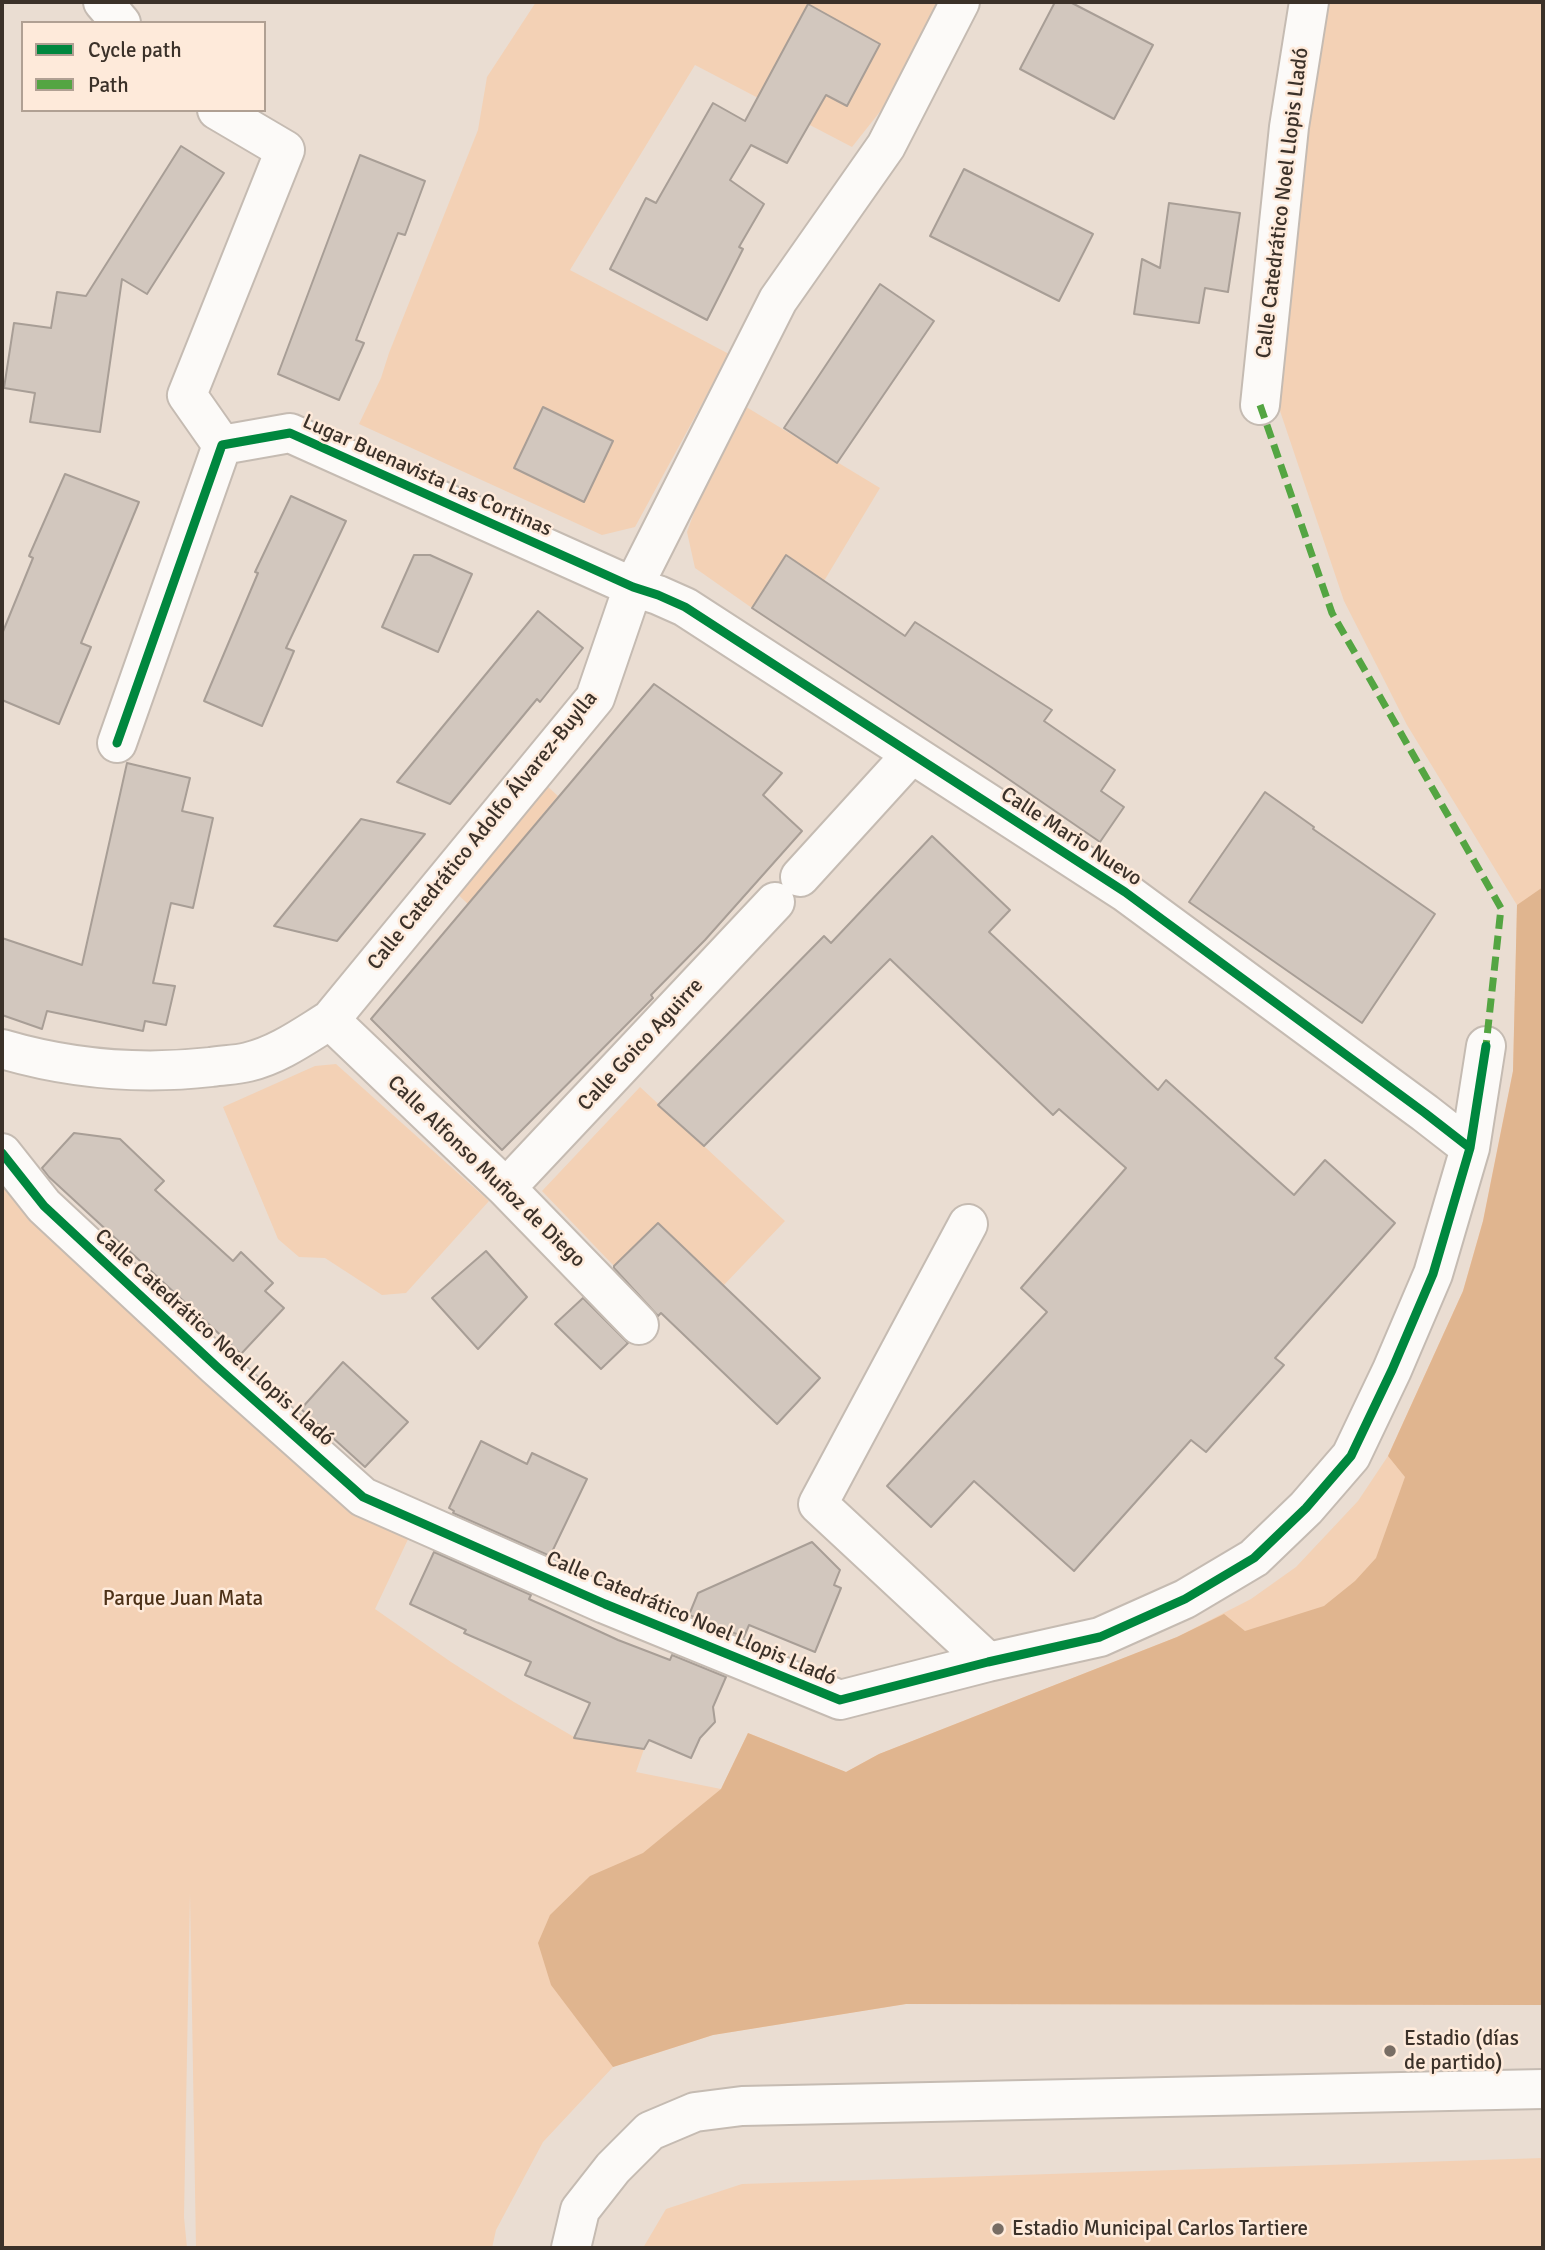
<!DOCTYPE html>
<html>
<head>
<meta charset="utf-8">
<style>
	body { margin:0 }
	#map { position:relative; width:1545px; height:2250px; overflow:hidden; background:#eaddd2; font-family:Signika,sans-serif }
	canvas { display:block }
	.frame { position:absolute; inset:0; border:4px solid #3b3129; pointer-events:none }
	.legend { position:absolute; left:21px; top:21px; width:245px; height:91px; box-sizing:border-box; background:#feeada; border:2px solid #b0a093; margin:0; padding:9px 12px; list-style:none; font-size:21px; color:#3b3129 }
	.legend li { display:flex; align-items:center; gap:14px; height:35px }
	.legend b { width:35px; border:2px solid #b0a093 }
</style>
</head>
<body>
<div id="map">
<canvas width="1545" height="2250"></canvas>
<div class="frame"></div>
<ul class="legend">
<li><b style="height:9px;background:#00873e"></b>Cycle path</li>
<li><b style="height:9px;background:#54a542"></b>Path</li>
</ul>
</div>
<script>
const ctx = document.querySelector('canvas').getContext('2d');
ctx.lineJoin = 'round';
function fillPath(path, color) { ctx.fillStyle = color; ctx.fill(path, 'evenodd'); }
function strokePath(path, color, width, dash) { ctx.strokeStyle = color; ctx.lineWidth = width; ctx.lineCap = dash ? 'butt' : 'round'; ctx.setLineDash(dash || []); ctx.stroke(path); }
function drawText(font, color, halo, rows, align = 'center') {
  ctx.font = font + ' Signika,sans-serif'; ctx.lineWidth = 5; ctx.setLineDash([]); ctx.textBaseline = 'middle'; ctx.strokeStyle = halo; ctx.fillStyle = color; for (const [text, x, y, turn = 0] of rows) {
    ctx.save(); ctx.translate(x, y); ctx.rotate((+turn || 0) * Math.PI / 180); ctx.textAlign = isNaN(turn) ? turn : align; if (halo) ctx.strokeText(text, 0, 0); ctx.fillText(text, 0, 0); ctx.restore();
  }
}
fillPath(new Path2D(`
	M 536,2 L 939,2 L 890,99 L 852,147 L 695,65 L 570,270 L 729,354 L 635,527 L 602,535 L 359,424 L 381,378 L 389,353 L 478,130 L 487,77 Z
	M 1326,2 L 1543,2 L 1543,2005 L 906,2004 L 713,2035 L 613,2067 L 543,2142 L 496,2230 L 492,2248 L 196,2248 L 190,1893 L 184,2217 L 187,2248 L 2,2248 L 2,1180 L 410,1535 L 375,1609 L 451,1662 L 514,1702 L 574,1737 L 644,1749 L 636,1772 L 721,1789 L 748,1733 L 846,1772 L 879,1754 L 1177,1637 L 1251,1599 L 1296,1567 L 1358,1501 L 1388,1456 L 1463,1291 L 1483,1221 L 1513,1071 L 1517,905 L 1407,725 L 1344,601 L 1276,399 L 1292,206 Z
	M 743,405 L 880,488 L 824,581 L 786,555 L 752,608 L 695,568 L 687,532 L 699,499 Z
	M 546,785 L 558,796 L 468,904 L 454,891 Z
	M 336,1064 L 489,1201 L 406,1293 L 382,1295 L 325,1258 L 299,1257 L 278,1239 L 223,1107 L 315,1066 Z
	M 640,1087 L 785,1221 L 723,1286 L 658,1224 L 614,1266 L 542,1191 Z
	M 1543,2158 L 1543,2248 L 643,2248 L 666,2209 L 742,2184 Z`), '#f3d1b5');
fillPath(new Path2D(`
	M 1543,887 L 1543,2005 L 906,2004 L 713,2035 L 613,2067 L 551,1985 L 538,1943 L 550,1915 L 590,1876 L 643,1853 L 721,1789 L 748,1733 L 846,1772 L 879,1754 L 1177,1637 L 1224,1614 L 1245,1631 L 1324,1606 L 1355,1581 L 1376,1558 L 1405,1477 L 1388,1456 L 1463,1291 L 1483,1221 L 1513,1071 L 1517,905 Z`), '#e0b58f');
const building = new Path2D(`
	M 1055,2 L 1070,2 L 1153,45 L 1114,119 L 1020,69 Z
	M 808,4 L 880,44 L 847,106 L 826,95 L 787,163 L 751,145 L 730,180 L 764,204 L 739,247 L 743,249 L 707,320 L 610,269 L 646,198 L 656,203 L 713,103 L 745,121 Z
	M 181,146 L 224,173 L 147,294 L 122,279 L 100,432 L 30,422 L 35,393 L 4,388 L 14,323 L 51,328 L 57,292 L 86,296 Z
	M 360,155 L 425,181 L 405,235 L 398,233 L 356,340 L 364,343 L 339,400 L 278,374 Z
	M 964,169 L 1093,234 L 1059,301 L 930,236 Z
	M 1169,203 L 1240,213 L 1228,292 L 1205,288 L 1199,323 L 1134,314 L 1142,259 L 1160,268 Z
	M 880,284 L 934,321 L 837,463 L 784,428 Z
	M 543,407 L 613,441 L 584,502 L 514,468 Z
	M 65,474 L 139,502 L 81,643 L 91,647 L 59,724 L 2,700 L 2,634 L 33,558 L 29,556 Z
	M 291,496 L 346,521 L 286,648 L 294,651 L 262,726 L 204,701 L 258,573 L 255,572 Z
	M 414,555 L 430,555 L 472,574 L 438,652 L 382,627 Z
	M 786,555 L 905,636 L 915,622 L 1052,710 L 1044,721 L 1115,770 L 1101,791 L 1124,807 L 1100,842 L 991,767 L 752,608 Z
	M 538,611 L 583,648 L 540,702 L 537,699 L 450,804 L 397,782 Z
	M 654,684 L 782,773 L 763,795 L 802,831 L 705,940 L 651,995 L 653,998 L 502,1150 L 371,1019 Z
	M 127,763 L 190,778 L 182,811 L 213,818 L 193,908 L 171,903 L 153,983 L 175,986 L 166,1025 L 145,1021 L 143,1031 L 47,1011 L 42,1029 L 2,1015 L 2,938 L 82,965 Z
	M 1265,792 L 1314,827 L 1313,829 L 1435,914 L 1362,1023 L 1189,902 Z
	M 361,819 L 425,834 L 337,941 L 274,926 Z
	M 932,836 L 1010,910 L 989,932 L 1158,1090 L 1166,1080 L 1294,1195 L 1325,1160 L 1395,1223 L 1275,1358 L 1284,1365 L 1206,1452 L 1191,1440 L 1074,1571 L 974,1481 L 931,1527 L 887,1486 L 1047,1312 L 1021,1288 L 1126,1168 L 1059,1109 L 1053,1115 L 890,959 L 704,1146 L 658,1105 L 824,936 L 831,943 Z
	M 74,1133 L 120,1139 L 164,1181 L 155,1190 L 233,1261 L 241,1252 L 273,1283 L 265,1291 L 284,1308 L 241,1354 L 49,1177 L 42,1168 Z
	M 658,1223 L 820,1378 L 777,1424 L 661,1313 L 658,1316 L 614,1268 L 614,1266 Z
	M 486,1251 L 527,1297 L 478,1349 L 432,1298 Z
	M 583,1298 L 628,1343 L 601,1369 L 555,1324 Z
	M 343,1362 L 408,1422 L 365,1467 L 301,1409 Z
	M 481,1441 L 527,1464 L 532,1453 L 587,1479 L 550,1556 L 453,1513 L 454,1511 L 449,1508 Z
	M 812,1542 L 840,1570 L 834,1585 L 841,1588 L 815,1652 L 749,1625 L 744,1637 L 689,1615 L 698,1593 Z
	M 434,1552 L 531,1595 L 529,1599 L 618,1640 L 670,1660 L 672,1655 L 726,1677 L 713,1707 L 715,1722 L 700,1738 L 691,1758 L 649,1740 L 644,1749 L 574,1738 L 590,1703 L 525,1675 L 531,1662 L 464,1633 L 466,1630 L 410,1604 Z`);
fillPath(building, '#d2c7be');
strokePath(building, '#a89e96', 2);
const minor = new Path2D(`
	M 103,2 L 121,23
	M 217,110 L 285,150 L 187,395 L 222,445
	M 1260,405 L 1289,127 L 1309,2
	M 117,743 L 222,445 L 290,433 L 633,587 L 658,595 L 685,607 L 1125,892 L 1425,1113 L 1470,1148
	M 800,877 L 912,754
	M 330,1020 L 506,1188 L 639,1325
	M 2,1049 C 70,1069 140,1075 211,1067 C 223,1065 236,1065 248,1062 C 278,1055 304,1036 330,1020 L 595,698 L 633,587 L 778,300 L 886,146 L 960,2
	M 2,1153 L 44,1206 L 216,1366 L 363,1497 L 605,1604 L 840,1700 L 988,1662 L 1100,1637 L 1185,1599 L 1254,1558 L 1306,1508 L 1351,1456 L 1392,1370 L 1433,1274 L 1470,1148 L 1486,1046
	M 506,1188 L 775,902
	M 968,1224 L 818,1504 L 988,1662
	M 571,2248 L 580,2210 L 613,2168 L 650,2131 L 695,2112 L 742,2106 L 1543,2089`);
strokePath(minor, '#c5bbb2', 42);
strokePath(minor, '#fcfaf8', 38);
strokePath(new Path2D(`
	M 1260,405 L 1332,613 L 1501,908 L 1486,1046`), '#54a542', 7, [14, 7]);
strokePath(new Path2D(`
	M 117,743 L 222,445 L 290,433 L 633,587 L 658,595 L 685,607 L 1125,892 L 1425,1113 L 1470,1148
	M 2,1153 L 44,1206 L 216,1366 L 363,1497 L 605,1604 L 840,1700 L 988,1662 L 1100,1637 L 1185,1599 L 1254,1558 L 1306,1508 L 1351,1456 L 1392,1370 L 1433,1274 L 1470,1148 L 1486,1046`), '#00873e', 9);
for (const [x, y, r, color] of [
	[1390,2051,7,"#786d64"],
	[998,2229,7,"#786d64"]
]) { const dot = new Path2D(); dot.arc(x, y, r, 0, 2 * Math.PI); ctx.fillStyle = color; ctx.fill(dot); strokePath(dot, '#feeada', 2.5); }
drawText('21px', '#3b3129', '#feeada', [
	["Calle Catedrático Noel Llopis Lladó",1283,203,-83],
	["Lugar Buenavista Las Cortinas",427,476,24],
	["Calle Catedrático Adolfo Álvarez-Buylla",483,831,-51],
	["Calle Mario Nuevo",1071,837,33],
	["Calle Goico Aguirre",641,1045,-47],
	["Calle Alfonso Muñoz de Diego",486,1172,44],
	["Calle Catedrático Noel Llopis Lladó",214,1338,42],
	["Calle Catedrático Noel Llopis Lladó",691,1619,23]
]);
drawText('21px', '#4e3218', '#feeada', [
	["Parque Juan Mata",183,1599]
]);
drawText('21px', '#3b3129', '#feeada', [
	["Estadio (días",1404,2039],
	["de partido)",1404,2063],
	["Estadio Municipal Carlos Tartiere",1012,2229]
], 'left');
</script>
</body>
</html>
